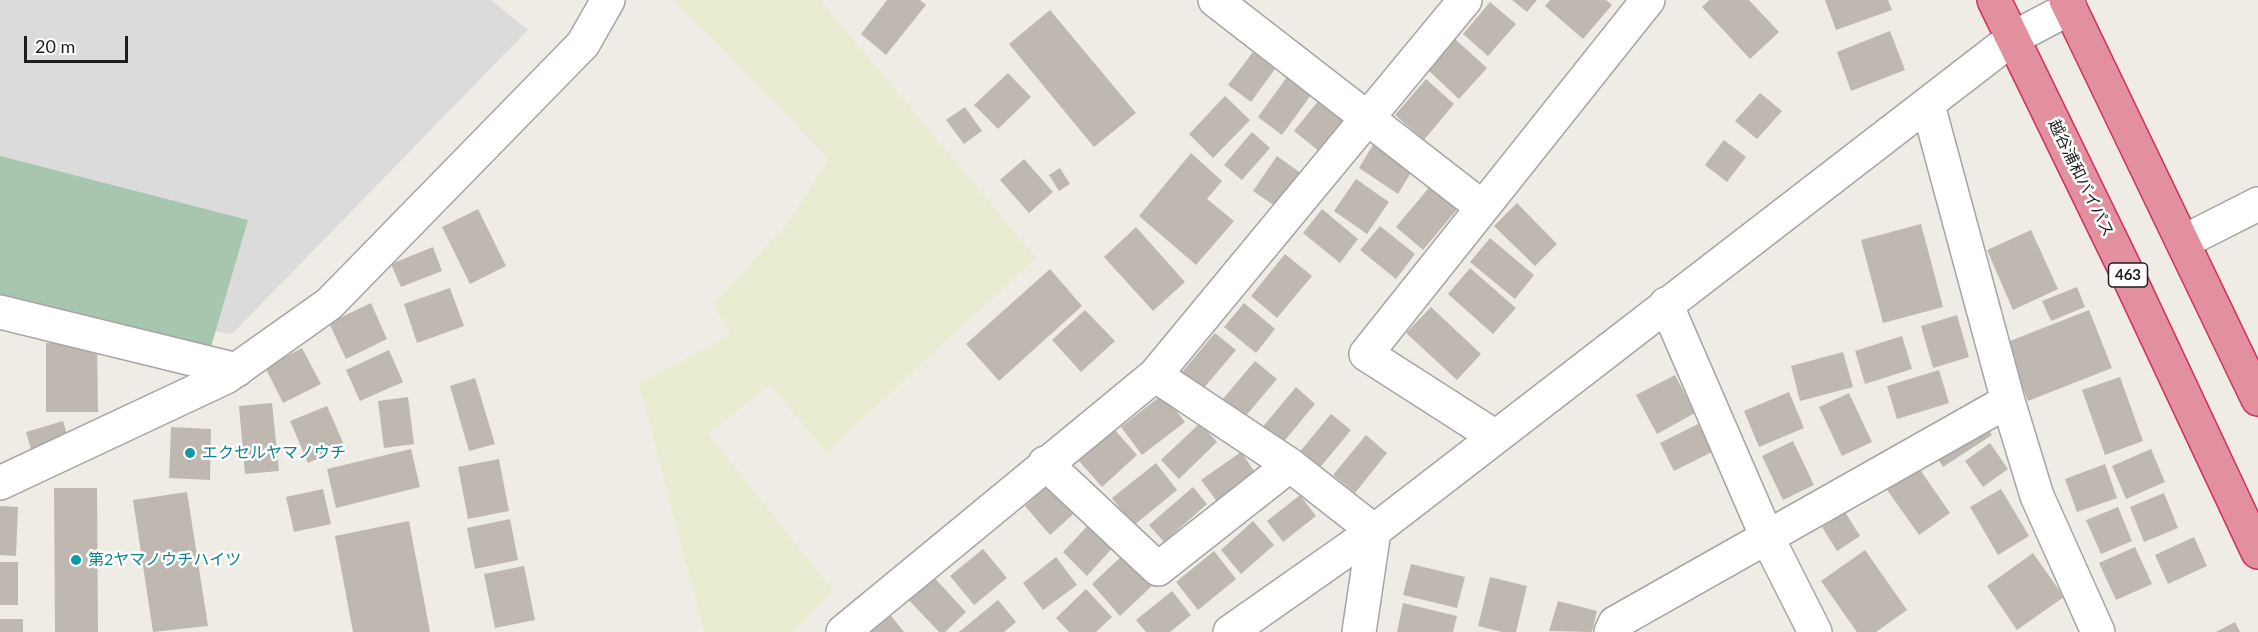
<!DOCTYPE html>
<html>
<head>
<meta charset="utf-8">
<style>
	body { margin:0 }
	#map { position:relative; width:2258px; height:632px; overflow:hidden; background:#efece5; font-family:Lato,sans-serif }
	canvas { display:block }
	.scale { position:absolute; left:24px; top:36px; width:104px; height:27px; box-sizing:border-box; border:3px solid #1e1e1e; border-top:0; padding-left:8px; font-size:18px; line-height:21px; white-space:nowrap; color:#1e1e1e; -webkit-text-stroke:4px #fff; paint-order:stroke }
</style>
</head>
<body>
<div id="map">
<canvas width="2258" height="632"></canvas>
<div class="scale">20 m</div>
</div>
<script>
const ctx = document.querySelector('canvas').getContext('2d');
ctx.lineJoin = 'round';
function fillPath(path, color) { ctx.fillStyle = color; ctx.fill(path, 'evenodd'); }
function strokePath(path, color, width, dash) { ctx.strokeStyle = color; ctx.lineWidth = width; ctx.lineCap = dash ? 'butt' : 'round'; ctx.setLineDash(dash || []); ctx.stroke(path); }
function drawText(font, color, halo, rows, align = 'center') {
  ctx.font = font + ' Lato,"Noto Sans JP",sans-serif'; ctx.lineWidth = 5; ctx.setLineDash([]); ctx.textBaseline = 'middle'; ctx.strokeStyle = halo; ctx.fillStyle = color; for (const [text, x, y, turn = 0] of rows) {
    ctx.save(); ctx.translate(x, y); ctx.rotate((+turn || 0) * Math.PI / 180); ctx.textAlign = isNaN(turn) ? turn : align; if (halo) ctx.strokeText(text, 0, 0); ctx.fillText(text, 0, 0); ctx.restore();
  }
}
fillPath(new Path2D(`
	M 0,0 L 491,0 L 528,30 L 232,334 L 0,294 Z`), '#dcdbdb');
fillPath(new Path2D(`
	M 674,0 L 820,0 L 1036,258 L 826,452 L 770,384 L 708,434 L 833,591 L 793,632 L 704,632 L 639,384 L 730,335 L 714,304 L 788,223 L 829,159 Z`), '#eaecd1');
fillPath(new Path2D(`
	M 0,156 L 248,220 L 211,347 L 0,303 Z`), '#a7c6ad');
fillPath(new Path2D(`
	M 887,0 L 920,0 L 926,5 L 886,55 L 861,34 Z
	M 1512,0 L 1537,0 L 1527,12 Z
	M 1550,0 L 1606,0 L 1612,5 L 1583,39 L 1545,6 Z
	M 1709,0 L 1749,0 L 1779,32 L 1750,59 L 1702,7 Z
	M 1825,0 L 1888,0 L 1892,10 L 1836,30 Z
	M 1490,2 L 1516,24 L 1488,56 L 1463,34 Z
	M 1050,10 L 1136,113 L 1094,147 L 1009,44 Z
	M 1890,31 L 1905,70 L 1851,91 L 1837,52 Z
	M 1455,39 L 1487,68 L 1459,99 L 1427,69 Z
	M 1253,52 L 1275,69 L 1251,102 L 1228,85 Z
	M 1008,73 L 1031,97 L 998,129 L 974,105 Z
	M 1287,77 L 1311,95 L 1282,135 L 1258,117 Z
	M 1426,79 L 1454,104 L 1424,140 L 1395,115 Z
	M 1760,93 L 1782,111 L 1757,139 L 1735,121 Z
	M 1225,96 L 1250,120 L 1213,158 L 1189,134 Z
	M 1319,100 L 1345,121 L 1320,152 L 1294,131 Z
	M 965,107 L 982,131 L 964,144 L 946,120 Z
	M 1252,132 L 1270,148 L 1242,180 L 1224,165 Z
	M 1724,140 L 1746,157 L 1727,182 L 1705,165 Z
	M 1373,145 L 1412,171 L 1398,194 L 1359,168 Z
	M 1191,153 L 1222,181 L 1207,199 L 1234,221 L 1196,265 L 1139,216 Z
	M 1277,156 L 1302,174 L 1278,208 L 1253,191 Z
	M 1024,159 L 1053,192 L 1029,213 L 1000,180 Z
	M 1060,168 L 1070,184 L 1059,191 L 1049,175 Z
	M 1356,179 L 1389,202 L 1367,234 L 1334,211 Z
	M 1432,184 L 1459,207 L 1423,250 L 1396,227 Z
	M 1517,203 L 1557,244 L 1535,266 L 1494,226 Z
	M 478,209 L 506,266 L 470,284 L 442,227 Z
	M 1322,209 L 1358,239 L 1340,263 L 1303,233 Z
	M 1921,224 L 1943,307 L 1883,323 L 1861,240 Z
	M 1380,226 L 1415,254 L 1396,279 L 1360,250 Z
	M 1136,227 L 1185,282 L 1153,311 L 1104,257 Z
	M 2031,230 L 2058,289 L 2013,310 L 1987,250 Z
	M 1490,238 L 1534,275 L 1515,299 L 1470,262 Z
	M 433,247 L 442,271 L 401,287 L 391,264 Z
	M 1285,254 L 1312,276 L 1277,318 L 1251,296 Z
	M 1470,268 L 1516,308 L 1493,334 L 1448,294 Z
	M 1050,269 L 1082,306 L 999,381 L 966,344 Z
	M 2077,287 L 2085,307 L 2051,321 L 2042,301 Z
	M 450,288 L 464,326 L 417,343 L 404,304 Z
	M 371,303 L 387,339 L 346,359 L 329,323 Z
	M 1244,303 L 1275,329 L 1256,353 L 1224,327 Z
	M 1431,307 L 1481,354 L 1457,380 L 1406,333 Z
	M 1085,310 L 1115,341 L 1081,372 L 1052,340 Z
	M 2089,310 L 2112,368 L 2028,401 L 2005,343 Z
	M 1957,315 L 1969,357 L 1933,368 L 1921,326 Z
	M 1215,333 L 1236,350 L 1203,389 L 1182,372 Z
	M 1902,336 L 1912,369 L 1865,384 L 1855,351 Z
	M 46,343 L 97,343 L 98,412 L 46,412 Z
	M 302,348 L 321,384 L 283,403 L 265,367 Z
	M 389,350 L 403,382 L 360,401 L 346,370 Z
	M 1843,352 L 1853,387 L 1800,401 L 1791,366 Z
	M 1255,361 L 1277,379 L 1244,418 L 1222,400 Z
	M 1939,370 L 1949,403 L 1897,419 L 1887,386 Z
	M 1675,375 L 1695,413 L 1657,434 L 1636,395 Z
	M 2120,377 L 2143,441 L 2105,455 L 2082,390 Z
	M 475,378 L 495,444 L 469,451 L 450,386 Z
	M 1296,387 L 1315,404 L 1281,445 L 1261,429 Z
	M 1789,392 L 1804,428 L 1759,447 L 1744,411 Z
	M 1849,393 L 1872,442 L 1842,456 L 1819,407 Z
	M 1163,394 L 1185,422 L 1142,455 L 1121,427 Z
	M 408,397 L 414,444 L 384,448 L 378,401 Z
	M 272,403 L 279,471 L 245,474 L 239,406 Z
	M 327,406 L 345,447 L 308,463 L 290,421 Z
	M 1331,414 L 1351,430 L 1318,470 L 1298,454 Z
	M 1982,419 L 1992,435 L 1943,467 L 1933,451 Z
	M 63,421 L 68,438 L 31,449 L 26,432 Z
	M 1200,423 L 1217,442 L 1179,479 L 1161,460 Z
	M 1698,424 L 1712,452 L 1674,471 L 1660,443 Z
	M 171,427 L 211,429 L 210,480 L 169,478 Z
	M 1114,429 L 1137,455 L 1102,487 L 1078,460 Z
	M 1366,435 L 1387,453 L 1355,493 L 1333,475 Z
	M 1793,441 L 1814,485 L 1783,500 L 1762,456 Z
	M 1990,443 L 2008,469 L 1983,487 L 1965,461 Z
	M 411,449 L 420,487 L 336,508 L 327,469 Z
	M 2151,449 L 2165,482 L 2126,499 L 2112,466 Z
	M 1241,452 L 1257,475 L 1218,503 L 1201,480 Z
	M 499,459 L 509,511 L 468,519 L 458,467 Z
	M 1156,463 L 1177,490 L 1133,526 L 1112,498 Z
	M 1916,464 L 1950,513 L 1919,535 L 1885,487 Z
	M 2105,464 L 2117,498 L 2077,512 L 2065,479 Z
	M 1054,480 L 1079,509 L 1050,535 L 1025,506 Z
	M 1193,487 L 1207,504 L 1164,542 L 1149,525 Z
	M 54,488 L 97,488 L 98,632 L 55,632 Z
	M 323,489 L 331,524 L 294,532 L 286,497 Z
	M 2001,489 L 2029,536 L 1998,555 L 1970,507 Z
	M 187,492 L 208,626 L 153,632 L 133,500 Z
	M 2164,493 L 2178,528 L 2144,542 L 2130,507 Z
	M 1300,495 L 1316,516 L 1283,542 L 1267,521 Z
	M 0,506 L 18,507 L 16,556 L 0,555 Z
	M 2118,507 L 2132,541 L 2101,554 L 2086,520 Z
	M 1845,512 L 1860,536 L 1837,551 L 1822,527 Z
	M 510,519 L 518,560 L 475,569 L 467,528 Z
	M 409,521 L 430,632 L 353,632 L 335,536 Z
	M 1092,521 L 1116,544 L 1087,576 L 1063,552 Z
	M 1253,521 L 1274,545 L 1241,574 L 1221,550 Z
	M 2194,537 L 2207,566 L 2168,584 L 2155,555 Z
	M 2135,547 L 2152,584 L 2116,600 L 2099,563 Z
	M 983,549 L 1007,578 L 974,605 L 950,576 Z
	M 1865,550 L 1907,610 L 1876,632 L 1857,632 L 1821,581 Z
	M 1214,551 L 1236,579 L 1198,610 L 1176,582 Z
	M 1125,553 L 1154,584 L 1120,616 L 1092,584 Z
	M 2033,553 L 2064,597 L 2017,630 L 1987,586 Z
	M 1056,557 L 1077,585 L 1043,610 L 1023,583 Z
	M 0,562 L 18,562 L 18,605 L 0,605 Z
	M 1411,564 L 1465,577 L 1457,608 L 1403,595 Z
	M 524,566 L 535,620 L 495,628 L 484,574 Z
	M 930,573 L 966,612 L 945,632 L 939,632 L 905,596 Z
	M 1490,577 L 1527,586 L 1516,632 L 1502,632 L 1478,626 Z
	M 1086,589 L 1112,617 L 1096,632 L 1069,632 L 1056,618 Z
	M 1172,591 L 1191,615 L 1170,632 L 1146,632 L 1136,620 Z
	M 998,600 L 1016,622 L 1004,632 L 959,632 Z
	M 1558,601 L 1597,611 L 1592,632 L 1549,631 Z
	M 1403,603 L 1457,616 L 1453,632 L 1397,632 Z
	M 885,608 L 904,632 L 859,632 Z
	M 0,619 L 23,619 L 23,632 L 0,632 Z
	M 2235,622 L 2240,632 L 2216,632 Z`), '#bfb8b1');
const minor = new Path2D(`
	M 1215,0 L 1482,207
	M 1928,105 L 2008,401 L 2037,496 L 2098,632
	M 2183,242 L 2258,204
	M 1666,304 L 1767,537 L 1815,632
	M 0,312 L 237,370
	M 1155,375 L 1290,465 L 1374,531 L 1359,632
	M 1494,436 L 1366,354 L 1648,0
	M 1045,463 L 1158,569 L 1290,465
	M 0,483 L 226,377 L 329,304 L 583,44 L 608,0
	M 843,632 L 1155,375 L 1465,0
	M 1230,632 L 1374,531 L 2013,38 L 2070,8
	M 1611,632 L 1615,623 L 2008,401`);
const highway = new Path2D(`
	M 1994,0 L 2126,271 L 2258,552
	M 2066,0 L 2258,399`);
strokePath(minor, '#a5a5a5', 36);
strokePath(highway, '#d12e62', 36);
strokePath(minor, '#fff', 33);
strokePath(highway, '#e2909e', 33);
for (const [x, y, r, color] of [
	[190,453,6,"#0f9aa8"],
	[76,560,6,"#0f9aa8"]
]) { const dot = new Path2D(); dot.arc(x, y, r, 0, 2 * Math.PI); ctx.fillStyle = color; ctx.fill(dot); strokePath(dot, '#fff', 2); }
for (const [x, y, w] of [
	[2128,275,39]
]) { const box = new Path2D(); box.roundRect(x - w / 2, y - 12, w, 24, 4.5); ctx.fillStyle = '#fff'; ctx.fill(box); strokePath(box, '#1e1e1e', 1.5); }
drawText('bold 15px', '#1e1e1e', null, [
	["463",2128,275]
]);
drawText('16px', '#1e1e1e', '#fff', [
	["越谷浦和バイパス",2081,178,64]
]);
drawText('16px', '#0d838f', '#fff', [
	["エクセルヤマノウチ",202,453],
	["第2ヤマノウチハイツ",88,560]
], 'left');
</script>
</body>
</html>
